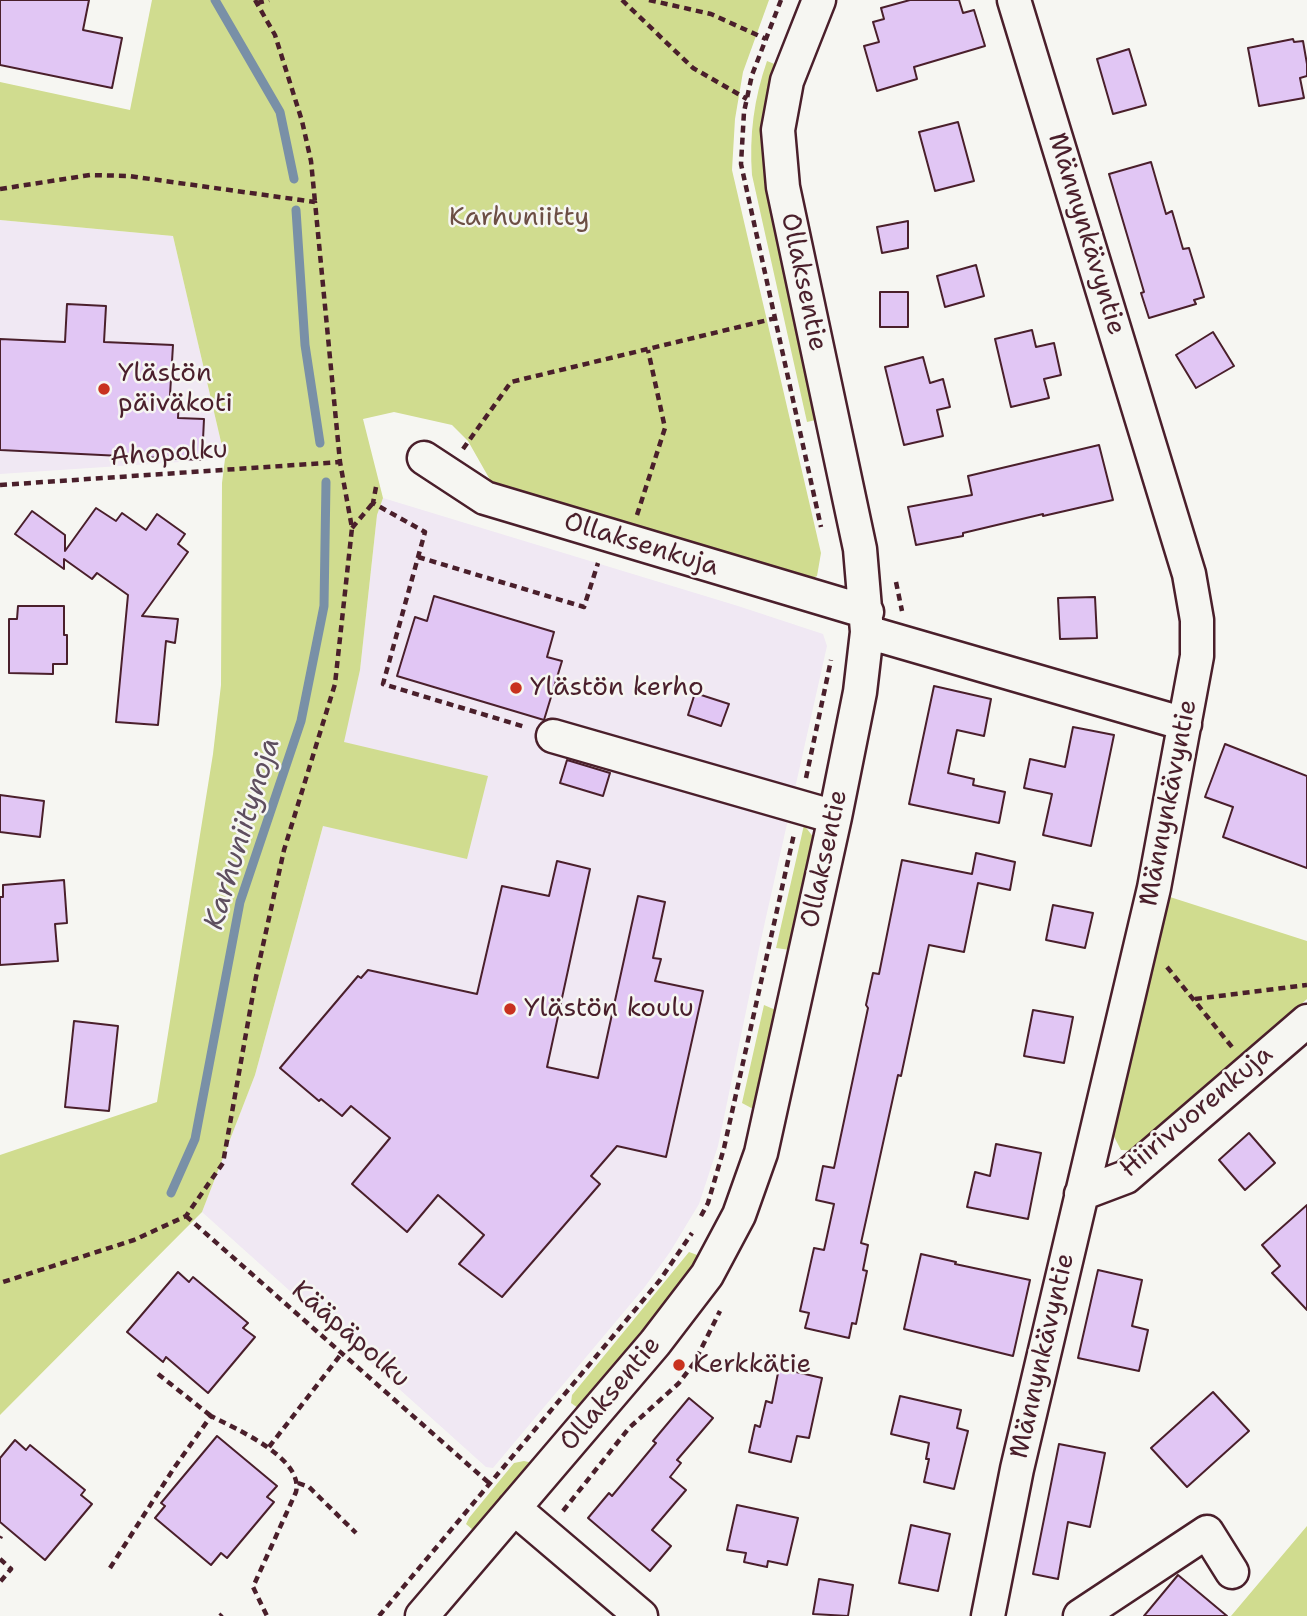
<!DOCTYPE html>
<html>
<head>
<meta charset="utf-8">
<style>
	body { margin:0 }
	canvas { display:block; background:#f6f6f2 }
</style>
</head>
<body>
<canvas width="1307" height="1616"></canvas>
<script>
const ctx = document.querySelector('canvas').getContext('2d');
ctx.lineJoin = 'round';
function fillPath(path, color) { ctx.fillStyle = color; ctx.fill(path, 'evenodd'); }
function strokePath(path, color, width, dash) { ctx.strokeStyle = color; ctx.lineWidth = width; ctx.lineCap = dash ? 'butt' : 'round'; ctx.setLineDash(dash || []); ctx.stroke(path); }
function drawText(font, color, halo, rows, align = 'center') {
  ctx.font = font + ' "Shantell Sans",sans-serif'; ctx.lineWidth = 5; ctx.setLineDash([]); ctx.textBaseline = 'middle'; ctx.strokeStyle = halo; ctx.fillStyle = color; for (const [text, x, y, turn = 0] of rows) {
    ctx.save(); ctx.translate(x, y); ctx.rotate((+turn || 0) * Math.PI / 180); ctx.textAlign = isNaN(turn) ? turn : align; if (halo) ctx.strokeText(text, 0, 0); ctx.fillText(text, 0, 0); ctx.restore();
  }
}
fillPath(new Path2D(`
	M 0,220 L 173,236 L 225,459 L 0,474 Z
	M 383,498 L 738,606 L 823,634 L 827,646 L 760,944 L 718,1146 L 699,1204 L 670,1252 L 644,1288 L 493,1468 L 486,1467 L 202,1212 L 255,1075 L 323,826 L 360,670 L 377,515 Z`), '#f0e8f3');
fillPath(new Path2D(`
	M 152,0 L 769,0 L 743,72 L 735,119 L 732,170 L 821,553 L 817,576 L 809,580 L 497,492 L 468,441 L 452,425 L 394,412 L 363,419 L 383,498 L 377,515 L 360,670 L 344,742 L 488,776 L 467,859 L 323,826 L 255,1075 L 202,1212 L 0,1415 L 0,1155 L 157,1102 L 213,754 L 221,685 L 222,483 L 225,459 L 173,236 L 0,220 L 0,82 L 130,110 Z
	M 767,61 L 777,65 L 820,419 L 807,422 L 752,175 C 749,136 754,98 767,61 Z
	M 804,825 L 814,838 L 790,950 L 776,948 Z
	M 1170,897 L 1307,941 L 1307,999 L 1141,1151 L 1121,1150 L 1111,1131 Z
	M 764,1005 L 778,1011 L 755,1110 L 742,1103 Z
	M 689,1252 L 700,1256 L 695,1268 L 578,1408 L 571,1403 L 572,1395 Z
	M 524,1461 L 533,1463 L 473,1530 L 466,1524 L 469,1518 L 514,1463 Z
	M 1307,1526 L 1307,1616 L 1231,1616 Z`), '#d0dc8f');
strokePath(new Path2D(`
	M 215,0 L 280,112 L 294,179
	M 296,210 L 305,345 L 320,443
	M 171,1193 L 195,1139 L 240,902 L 301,721 L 324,606 L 326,482`), '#7990a7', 9);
const building = new Path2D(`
	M 0,0 L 89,0 L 83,30 L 122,38 L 112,88 L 0,65 Z
	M 910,0 L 959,0 L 963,13 L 974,10 L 985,46 L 914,67 L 917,79 L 877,91 L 864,46 L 879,42 L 873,22 L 884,19 L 881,8 Z
	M 1293,39 L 1294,42 L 1303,41 L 1307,64 L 1307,76 L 1300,78 L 1304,98 L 1259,106 L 1248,48 Z
	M 1129,49 L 1146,105 L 1113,114 L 1097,59 Z
	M 958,122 L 974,181 L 935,191 L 919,132 Z
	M 1151,162 L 1166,214 L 1172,211 L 1183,249 L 1189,248 L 1204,297 L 1194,300 L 1196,304 L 1149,318 L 1141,293 L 1144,292 L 1109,174 Z
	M 908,221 L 908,248 L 882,253 L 877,227 Z
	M 976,265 L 984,296 L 945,307 L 937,276 Z
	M 880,292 L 908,292 L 908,327 L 880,327 Z
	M 67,304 L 106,306 L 104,342 L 173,345 L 170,395 L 179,396 L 178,418 L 204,419 L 202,460 L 0,450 L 0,339 L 65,342 Z
	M 1032,330 L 1036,347 L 1054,343 L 1061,375 L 1044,379 L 1049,398 L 1011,407 L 995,339 Z
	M 1213,332 L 1234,366 L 1196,388 L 1176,355 Z
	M 923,357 L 930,383 L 943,379 L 950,407 L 937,410 L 943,436 L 904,445 L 885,367 Z
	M 1099,445 L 1113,500 L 1043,516 L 1043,514 L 963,533 L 963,536 L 916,545 L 908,507 L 972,495 L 968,476 Z
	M 96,508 L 116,521 L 122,513 L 146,530 L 157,514 L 185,534 L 178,544 L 188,552 L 142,616 L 178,619 L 175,643 L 166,641 L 158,725 L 116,722 L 128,595 L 97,573 L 92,579 L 64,559 L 64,569 L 15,534 L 32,511 L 65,535 L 65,551 Z
	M 434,596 L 554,632 L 547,657 L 562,661 L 544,720 L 397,676 L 415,617 L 427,621 Z
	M 1095,597 L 1097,638 L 1060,639 L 1058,598 Z
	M 18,606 L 64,606 L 64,635 L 67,635 L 67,664 L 53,664 L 53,674 L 9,673 L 9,619 L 17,619 Z
	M 934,686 L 991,699 L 984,736 L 957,730 L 948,773 L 974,779 L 973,785 L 1005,792 L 999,823 L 909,804 Z
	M 695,693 L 729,704 L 721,726 L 688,715 Z
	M 1073,727 L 1114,735 L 1091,846 L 1043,835 L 1052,794 L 1024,788 L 1030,759 L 1065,767 Z
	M 1225,744 L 1307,776 L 1307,868 L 1223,837 L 1233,807 L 1205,797 Z
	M 567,760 L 610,773 L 603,796 L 560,783 Z
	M 0,795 L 44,801 L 40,837 L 0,832 Z
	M 976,853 L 1015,862 L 1010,890 L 978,883 L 964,952 L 929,945 L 901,1076 L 898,1075 L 861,1243 L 868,1245 L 863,1270 L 867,1271 L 856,1324 L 852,1323 L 849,1338 L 805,1328 L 809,1313 L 800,1311 L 814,1248 L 824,1250 L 834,1204 L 816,1200 L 823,1166 L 834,1168 L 868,1008 L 866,1005 L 873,973 L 879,974 L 902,860 L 972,874 Z
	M 557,861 L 590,869 L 547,1067 L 598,1078 L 638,896 L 665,902 L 653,958 L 661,959 L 655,981 L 703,991 L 666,1157 L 617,1146 L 591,1176 L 600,1184 L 502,1297 L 459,1264 L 484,1235 L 438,1195 L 407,1232 L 352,1184 L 390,1138 L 351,1106 L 342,1116 L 321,1099 L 319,1101 L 280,1068 L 358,976 L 361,978 L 368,970 L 477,994 L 502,886 L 549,896 Z
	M 64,880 L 67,923 L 55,924 L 58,961 L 0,965 L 0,897 L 3,897 L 3,885 Z
	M 1053,905 L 1093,913 L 1085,948 L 1046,940 Z
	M 1033,1010 L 1073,1017 L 1064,1063 L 1024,1056 Z
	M 74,1021 L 118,1026 L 109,1111 L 65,1107 Z
	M 1249,1133 L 1275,1163 L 1245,1190 L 1219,1160 Z
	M 996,1144 L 1041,1153 L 1028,1219 L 967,1207 L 975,1172 L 990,1176 Z
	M 1307,1205 L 1307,1310 L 1272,1273 L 1280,1266 L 1262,1245 Z
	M 921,1254 L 956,1262 L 955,1264 L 1030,1280 L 1013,1356 L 904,1329 Z
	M 1098,1270 L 1142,1280 L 1132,1326 L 1148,1330 L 1139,1371 L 1078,1358 Z
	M 178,1272 L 189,1282 L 193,1277 L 248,1323 L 243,1328 L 255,1337 L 208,1393 L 166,1357 L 163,1362 L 127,1332 Z
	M 779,1368 L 822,1378 L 809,1438 L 797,1436 L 791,1462 L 749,1452 L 755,1425 L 760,1427 L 766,1401 L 772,1403 Z
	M 1213,1392 L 1249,1431 L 1187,1487 L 1151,1448 Z
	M 900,1396 L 961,1410 L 957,1428 L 968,1431 L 954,1489 L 924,1482 L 929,1459 L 926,1459 L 929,1443 L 891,1434 Z
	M 689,1398 L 713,1418 L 677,1460 L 681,1463 L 670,1477 L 686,1490 L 652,1530 L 671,1546 L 650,1571 L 588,1518 L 609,1493 L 612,1496 L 656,1443 L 653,1441 Z
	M 217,1436 L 277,1486 L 267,1497 L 274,1502 L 227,1558 L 221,1553 L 211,1565 L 155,1518 L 165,1506 L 161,1503 Z
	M 15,1440 L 26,1450 L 30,1445 L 85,1490 L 81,1495 L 92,1504 L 45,1560 L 0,1522 L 0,1458 Z
	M 1059,1444 L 1105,1453 L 1090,1527 L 1068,1522 L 1058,1579 L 1033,1574 Z
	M 737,1505 L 798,1518 L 787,1565 L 768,1561 L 767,1567 L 744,1562 L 746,1553 L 727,1550 Z
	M 911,1525 L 950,1534 L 938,1591 L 899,1583 Z
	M 1178,1575 L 1227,1616 L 1144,1616 Z
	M 819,1579 L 853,1585 L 848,1616 L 813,1614 Z`);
fillPath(building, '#e1c6f4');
strokePath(building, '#4a1f2b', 2);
const minor = new Path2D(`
	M 424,458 L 485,498 L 867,612
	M 867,632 L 1185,724
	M 553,736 L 835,817
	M 1081,1194 L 1126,1177 L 1307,1021
	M 514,1508 L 641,1616
	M 422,1616 L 655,1343 L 707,1275 L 739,1215 L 761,1153 L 835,817 L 860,692 L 867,632 L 860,549 L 783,187 L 778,130 L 787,81 L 819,0
	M 988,1616 L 1017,1469 L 1154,888 L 1197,656 L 1197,620 L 1189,574 L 1014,0
	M 1080,1616 L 1207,1532 L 1232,1572`);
strokePath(minor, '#4a1f2b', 37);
strokePath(new Path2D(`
	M 255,0 L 275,35 L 302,121 L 311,161 L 315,202
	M 622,0 L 693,68 L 747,99
	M 649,0 L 711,14 L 766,39
	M 781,0 L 752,75 L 744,112 L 741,164 L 821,527
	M 257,3 L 269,0
	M 0,189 L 90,175 L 129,176 L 315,202 L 340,462 L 352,528 L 335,684 L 284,850 L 256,977 L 223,1163 L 186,1216 L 134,1240 L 0,1283
	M 463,449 L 511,382 L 776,318
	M 0,485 L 340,462
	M 376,487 L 373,503 L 425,532 L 383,684 L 525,727
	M 637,515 L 665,428 L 648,350
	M 352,528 L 373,503
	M 418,557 L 584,607 L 598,563
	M 896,582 L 902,611
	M 806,778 L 831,660
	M 1167,967 L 1232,1047
	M 1195,999 L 1307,985
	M 186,1216 L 489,1483
	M 701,1216 L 708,1203 L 724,1148 L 794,834
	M 158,1374 L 211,1416
	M 269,1447 L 342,1353
	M 298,1483 L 309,1487 L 356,1533
	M 563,1511 L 629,1428 L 679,1383 L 694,1363 L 720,1311
	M 0,1538 L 1,1536
	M 0,1559 L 11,1569 L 0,1582
	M 110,1568 L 174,1468 L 211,1416 C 236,1429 304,1458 296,1492 L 253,1587 L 267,1616
	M 220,1616 L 222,1614
	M 379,1616 L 660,1280 L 692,1233`), '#4a1f2b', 4.5, [7, 5]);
strokePath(minor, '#f6f6f2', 32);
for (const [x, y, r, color] of [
	[104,389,7,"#c8321e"],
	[516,688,7,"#c8321e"],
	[510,1009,7,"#c8321e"],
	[679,1365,7,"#c8321e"]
]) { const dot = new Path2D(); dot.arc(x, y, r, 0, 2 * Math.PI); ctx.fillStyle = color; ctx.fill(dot); strokePath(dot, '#f6f6f2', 2.5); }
drawText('26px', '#6c4e44', '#f6f6f2', [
	["Karhuniitty",519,218]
]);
drawText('26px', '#4a1f2b', '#f6f6f2', [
	["Männynkävyntie",1086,234,73],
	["Ollaksentie",803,282,78],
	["Ahopolku",169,454,-4],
	["Ollaksenkuja",641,545,17],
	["Männynkävyntie",1169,803,-79],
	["Ollaksentie",825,859,-78],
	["Hiirivuorenkuja",1197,1112,-40],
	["Kääpäpolku",350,1335,41],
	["Männynkävyntie",1043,1356,-77],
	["Ollaksentie",611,1394,-50]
]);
drawText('26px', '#4a1f2b', '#f6f6f2', [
	["Ylästön",118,374],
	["päiväkoti",118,404],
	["Ylästön kerho",530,688],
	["Ylästön koulu",524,1009],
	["Kerkkätie",693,1365]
], 'left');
drawText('italic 28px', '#5e4e5f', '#f6f6f2', [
	["Karhuniitynoja",243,834,-73]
]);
</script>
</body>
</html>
